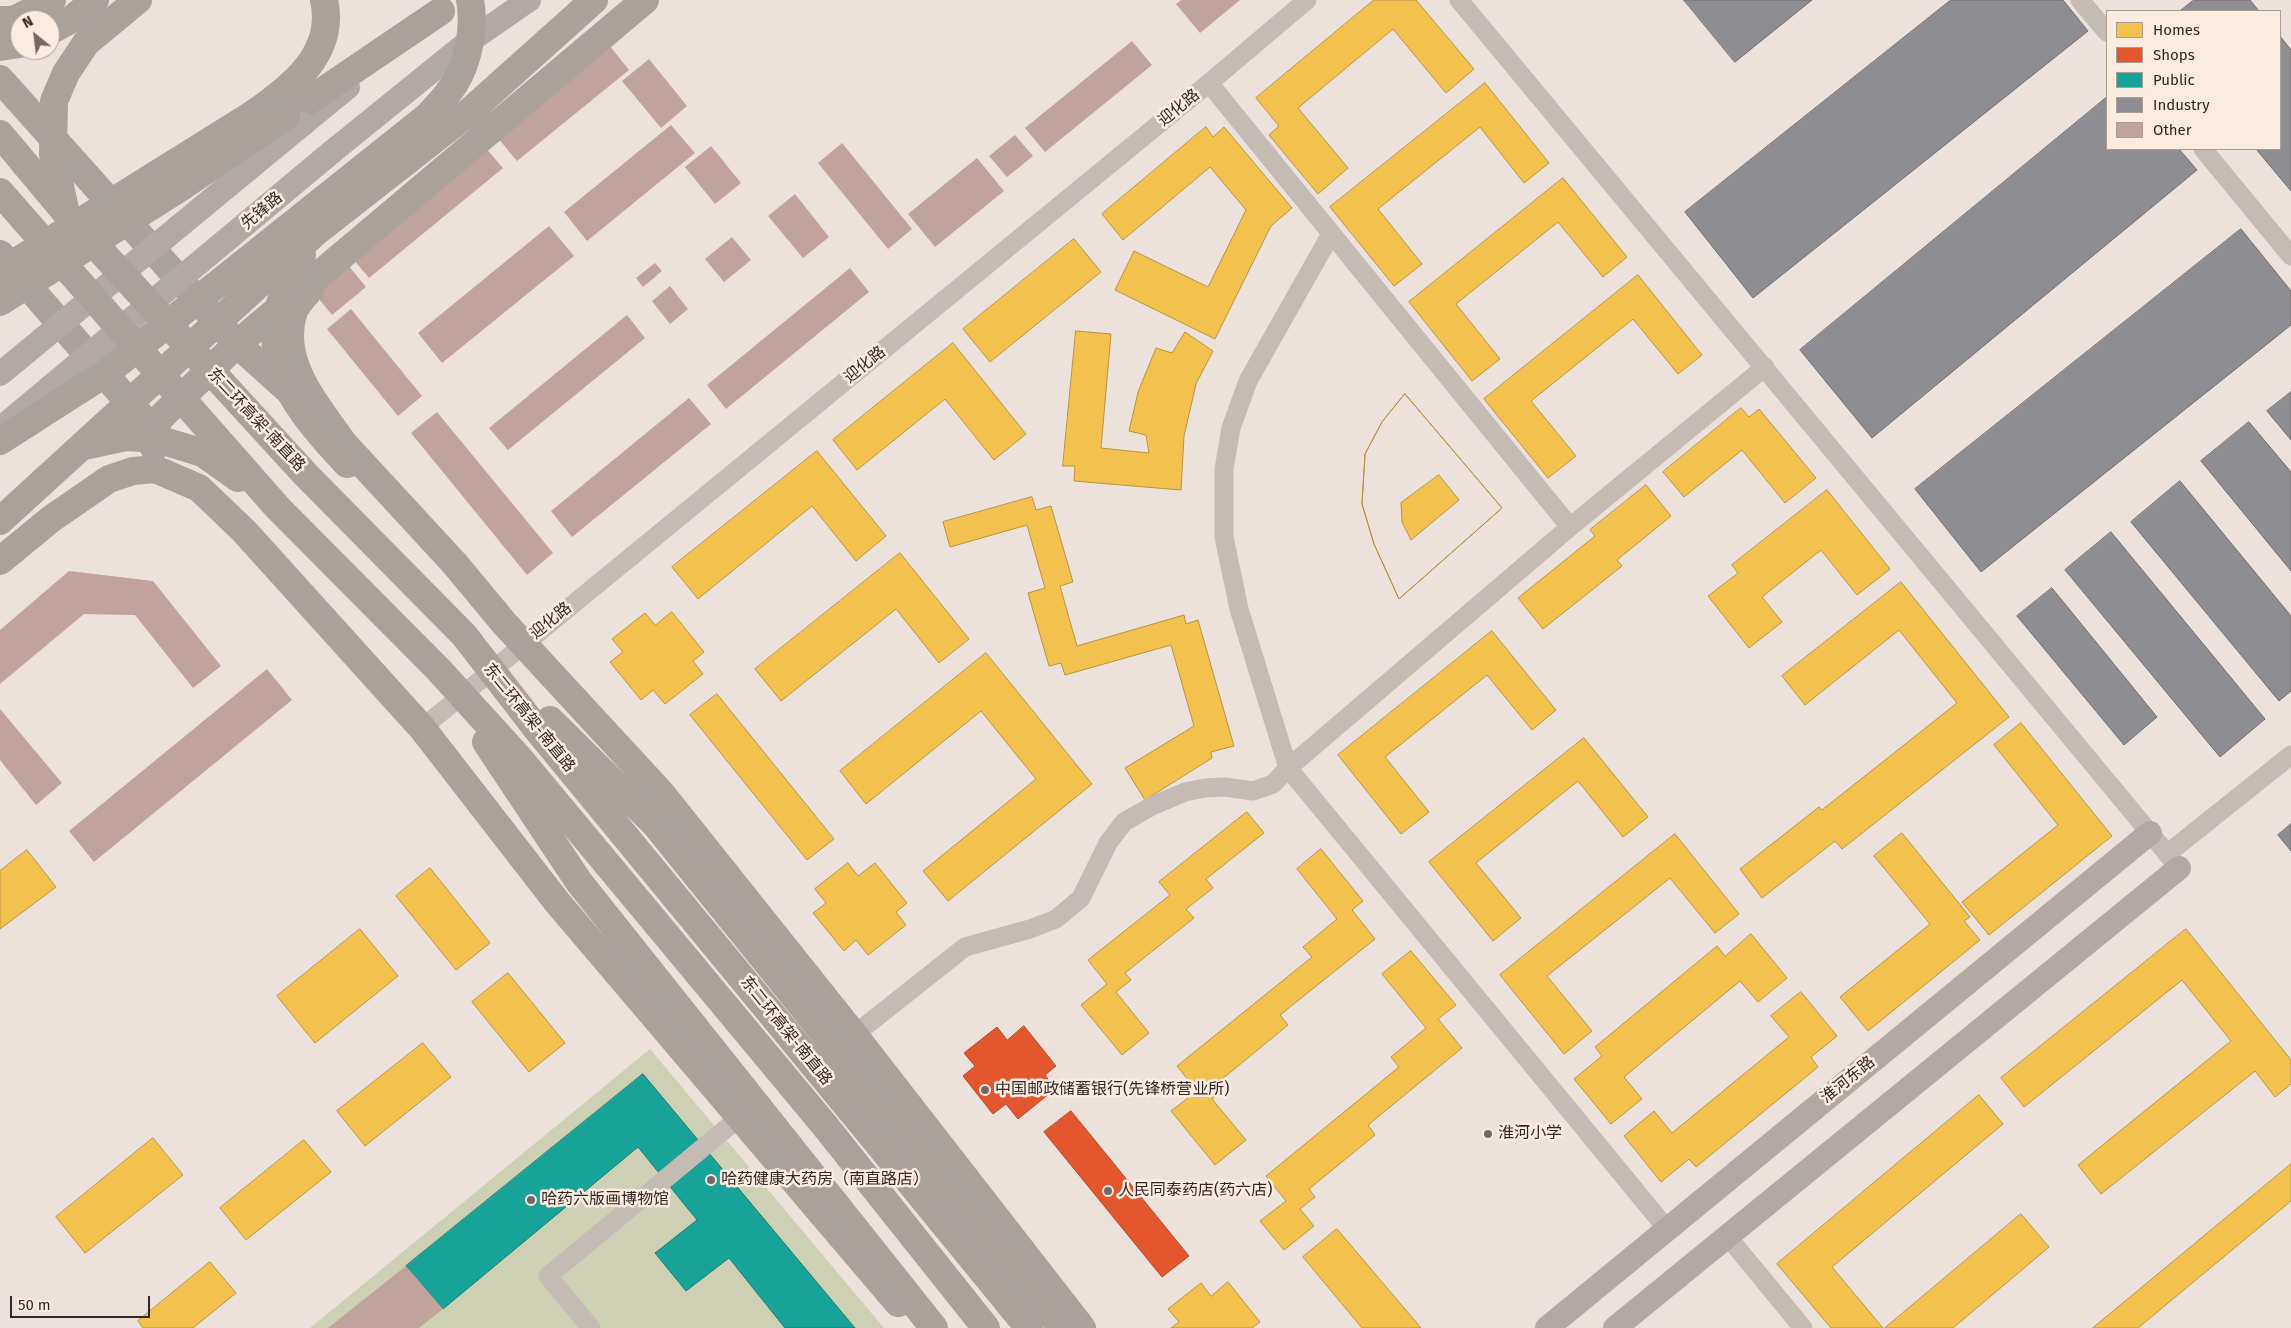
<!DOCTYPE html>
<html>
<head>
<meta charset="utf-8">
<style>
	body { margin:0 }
	#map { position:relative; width:2291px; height:1328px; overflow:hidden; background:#ece2db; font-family:"Fira Sans",sans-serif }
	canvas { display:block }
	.legend { position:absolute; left:2106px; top:10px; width:175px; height:140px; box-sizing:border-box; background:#faece1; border:1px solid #aa9d95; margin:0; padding:6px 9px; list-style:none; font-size:15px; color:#332724 }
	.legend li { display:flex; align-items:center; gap:10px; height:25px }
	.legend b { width:25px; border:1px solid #aa9d95 }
	.north { position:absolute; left:10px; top:10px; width:50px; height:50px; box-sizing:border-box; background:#faece1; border:1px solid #aa9d95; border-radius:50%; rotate:331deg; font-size:14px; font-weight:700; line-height:20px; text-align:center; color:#332724 }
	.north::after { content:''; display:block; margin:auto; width:18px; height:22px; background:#746864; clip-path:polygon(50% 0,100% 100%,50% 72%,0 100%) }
	.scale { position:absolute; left:10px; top:1296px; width:140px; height:22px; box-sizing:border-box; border:2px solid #332724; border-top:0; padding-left:6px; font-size:15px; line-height:18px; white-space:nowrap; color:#332724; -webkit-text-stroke:4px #faece1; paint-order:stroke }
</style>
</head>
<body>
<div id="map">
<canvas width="2291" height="1328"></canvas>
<ul class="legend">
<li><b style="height:14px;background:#f2c14e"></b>Homes</li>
<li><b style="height:14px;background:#e4572e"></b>Shops</li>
<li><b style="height:14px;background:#17a398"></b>Public</li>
<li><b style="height:14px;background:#8d8d92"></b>Industry</li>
<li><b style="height:14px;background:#c0a39c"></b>Other</li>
</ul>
<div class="north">N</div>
<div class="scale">50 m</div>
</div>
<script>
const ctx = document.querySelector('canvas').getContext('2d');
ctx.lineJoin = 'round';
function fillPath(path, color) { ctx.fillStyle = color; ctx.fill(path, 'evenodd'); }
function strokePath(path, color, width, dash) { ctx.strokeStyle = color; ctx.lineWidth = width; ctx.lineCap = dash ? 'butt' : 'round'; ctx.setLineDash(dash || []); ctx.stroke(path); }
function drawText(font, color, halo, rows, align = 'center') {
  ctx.font = font + ' "Fira Sans","Noto Sans SC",sans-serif'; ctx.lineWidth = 5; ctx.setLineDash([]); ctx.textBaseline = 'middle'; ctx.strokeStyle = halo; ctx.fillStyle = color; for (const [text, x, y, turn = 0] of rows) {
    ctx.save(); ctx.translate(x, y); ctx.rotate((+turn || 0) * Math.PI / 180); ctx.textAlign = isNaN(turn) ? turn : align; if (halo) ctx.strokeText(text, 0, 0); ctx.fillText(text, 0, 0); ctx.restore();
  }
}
fillPath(new Path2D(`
	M 650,1049 L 884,1328 L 310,1328 Z`), '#ced0b4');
const homes = new Path2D(`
	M 1374,0 L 1416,0 L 1474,69 L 1446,93 L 1393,29 L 1298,108 L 1348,168 L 1318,194 L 1269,135 L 1279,126 L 1256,98 Z
	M 1485,83 L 1549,163 L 1524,183 L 1480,127 L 1378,209 L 1422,264 L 1394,286 L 1330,207 Z
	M 1206,127 L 1213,137 L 1224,127 L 1292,208 L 1271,226 L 1215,339 L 1115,290 L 1134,251 L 1208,287 L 1246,210 L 1210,167 L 1123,240 L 1102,214 Z
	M 1563,178 L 1627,257 L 1603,277 L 1558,222 L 1456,304 L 1500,359 L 1472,381 L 1409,302 Z
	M 1074,239 L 1101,272 L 990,362 L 963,329 Z
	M 1638,275 L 1702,355 L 1678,374 L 1633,319 L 1531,401 L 1576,456 L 1548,478 L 1484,399 Z
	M 1076,331 L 1111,334 L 1101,448 L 1149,453 L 1146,435 L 1129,431 L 1138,392 L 1156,348 L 1172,353 L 1185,332 L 1213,351 L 1196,384 L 1184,436 L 1181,490 L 1074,481 L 1075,466 L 1063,466 Z
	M 953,343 L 1026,434 L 994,460 L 945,399 L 857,470 L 833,440 Z
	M 1405,394 L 1502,508 L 1399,599 L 1374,544 L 1362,504 L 1365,454 L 1382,422 ZM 1439,475 L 1459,500 L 1411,540 L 1402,522 L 1401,503 Z
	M 1405,394 L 1502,508 L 1399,599 L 1374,544 L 1362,504 L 1365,454 L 1382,422 Z
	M 1741,408 L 1749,417 L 1759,409 L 1816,478 L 1785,503 L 1742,450 L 1684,497 L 1663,472 Z
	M 817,451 L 886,536 L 856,561 L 812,506 L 698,599 L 672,567 Z
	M 1646,485 L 1671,516 L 1617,560 L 1622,566 L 1543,629 L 1518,598 L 1595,536 L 1590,530 Z
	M 1827,490 L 1890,569 L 1857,595 L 1821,550 L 1762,597 L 1782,622 L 1749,648 L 1708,596 L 1738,573 L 1732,565 Z
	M 1032,497 L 1036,510 L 1051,506 L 1073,582 L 1060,586 L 1077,646 L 1184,615 L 1186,624 L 1198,620 L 1234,746 L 1211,752 L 1212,758 L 1145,800 L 1125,768 L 1194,726 L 1171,645 L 1065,675 L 1061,663 L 1049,666 L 1028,593 L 1045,588 L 1027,525 L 950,547 L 943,522 Z
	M 900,553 L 969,639 L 939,663 L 896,609 L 781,701 L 755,669 Z
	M 1901,582 L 2009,717 L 1842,849 L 1835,841 L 1762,898 L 1740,869 L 1819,807 L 1822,810 L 1957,703 L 1899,630 L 1805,705 L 1782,676 Z
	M 672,612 L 704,652 L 693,661 L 703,674 L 665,704 L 653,690 L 641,700 L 610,662 L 623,652 L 612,639 L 645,613 L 655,625 Z
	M 1492,631 L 1556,710 L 1532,730 L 1487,675 L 1385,757 L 1429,812 L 1401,834 L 1338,755 Z
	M 986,653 L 1092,784 L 948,901 L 923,871 L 1036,779 L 981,711 L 866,804 L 840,771 Z
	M 717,694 L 834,839 L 807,860 L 690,715 Z
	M 2021,723 L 2112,836 L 1989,935 L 1962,902 L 2058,825 L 1994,745 Z
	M 1584,738 L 1648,817 L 1623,837 L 1578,781 L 1476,863 L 1521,918 L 1493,941 L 1429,862 Z
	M 1247,812 L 1264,833 L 1206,879 L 1213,888 L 1186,909 L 1194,918 L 1125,973 L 1131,980 L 1116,992 L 1149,1033 L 1122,1055 L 1081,1005 L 1107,984 L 1088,960 L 1170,895 L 1159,882 Z
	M 1902,833 L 1970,917 L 1964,921 L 1980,940 L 1868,1031 L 1840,997 L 1930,924 L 1874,856 Z
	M 1675,834 L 1739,914 L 1715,933 L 1670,878 L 1547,976 L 1592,1031 L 1564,1054 L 1500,975 Z
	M 1321,849 L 1363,901 L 1352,910 L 1375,939 L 1280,1015 L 1288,1025 L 1221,1080 L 1227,1087 L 1212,1099 L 1246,1140 L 1215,1165 L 1171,1111 L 1197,1091 L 1177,1066 L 1312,957 L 1303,947 L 1337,919 L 1297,869 Z
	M 27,850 L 56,887 L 0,929 L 0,871 Z
	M 848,863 L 858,876 L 875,863 L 907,903 L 896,912 L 906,925 L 868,955 L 856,940 L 844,951 L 813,913 L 826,903 L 815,889 Z
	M 430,868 L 490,943 L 456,970 L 396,896 Z
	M 360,929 L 398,976 L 315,1043 L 277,996 Z
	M 2186,929 L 2291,1060 L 2291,1084 L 2275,1097 L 2255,1071 L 2101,1194 L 2078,1165 L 2231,1041 L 2182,980 L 2024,1107 L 2001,1078 Z
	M 1751,934 L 1787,978 L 1758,1002 L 1740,981 L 1624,1077 L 1642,1099 L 1611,1124 L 1574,1079 L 1602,1056 L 1595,1047 L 1717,946 L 1725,956 Z
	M 1411,951 L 1456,1005 L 1438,1019 L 1462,1048 L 1368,1125 L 1375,1135 L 1309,1189 L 1315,1197 L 1300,1209 L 1314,1226 L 1284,1250 L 1260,1221 L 1286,1201 L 1266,1176 L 1399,1067 L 1391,1057 L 1426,1028 L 1382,974 Z
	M 508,973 L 565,1043 L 529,1072 L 472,1002 Z
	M 1801,992 L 1837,1036 L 1811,1057 L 1818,1067 L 1696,1167 L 1689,1159 L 1661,1182 L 1624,1136 L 1654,1111 L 1672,1133 L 1789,1037 L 1771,1016 Z
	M 423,1043 L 451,1077 L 365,1146 L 337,1111 Z
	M 1979,1095 L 2003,1124 L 1832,1267 L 1883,1328 L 1831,1328 L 1777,1264 Z
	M 153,1138 L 183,1175 L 85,1253 L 56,1217 Z
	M 304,1140 L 331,1172 L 246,1240 L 220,1208 Z
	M 2291,1164 L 2291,1201 L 2138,1328 L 2093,1328 Z
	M 2021,1214 L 2049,1247 L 1953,1328 L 1885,1328 Z
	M 1337,1229 L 1421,1328 L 1362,1328 L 1303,1257 Z
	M 210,1262 L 236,1293 L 193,1328 L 143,1328 L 138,1321 Z
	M 1228,1282 L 1260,1322 L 1252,1328 L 1171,1328 L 1179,1322 L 1168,1309 L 1201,1283 L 1211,1296 Z`);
fillPath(homes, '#f2c14e');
strokePath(homes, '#b99341', 1);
const shops = new Path2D(`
	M 1024,1026 L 1056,1066 L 1045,1075 L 1055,1089 L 1018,1119 L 1006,1104 L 993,1114 L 963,1076 L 975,1066 L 964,1053 L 997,1027 L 1007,1040 Z
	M 1071,1111 L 1189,1256 L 1162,1277 L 1044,1132 Z`);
fillPath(shops, '#e4572e');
strokePath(shops, '#af492b', 1);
const public = new Path2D(`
	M 643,1074 L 855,1328 L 785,1328 L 729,1258 L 686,1291 L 655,1253 L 697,1220 L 638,1147 L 443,1309 L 406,1266 Z`);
fillPath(public, '#17a398');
strokePath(public, '#1f7e75', 1);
const industry = new Path2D(`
	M 1684,0 L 1812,0 L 1735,62 Z
	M 1951,0 L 2063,0 L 2088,31 L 1753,298 L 1685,212 Z
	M 2194,0 L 2250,0 L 2259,11 L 2180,11 Z
	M 2280,36 L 2291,50 L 2291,191 L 2256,149 L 2280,149 Z
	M 2107,97 L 2107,149 L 2179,149 L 2197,170 L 1872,438 L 1800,350 Z
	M 2241,229 L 2291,291 L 2291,325 L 1981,572 L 1915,489 Z
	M 2291,392 L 2291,440 L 2267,411 Z
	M 2249,422 L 2291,472 L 2291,571 L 2201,461 Z
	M 2180,481 L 2291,616 L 2291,691 L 2279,701 L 2131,522 Z
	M 2111,532 L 2265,719 L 2220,757 L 2065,570 Z
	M 2052,588 L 2157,717 L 2124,745 L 2017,616 Z
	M 2291,824 L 2291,851 L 2278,835 Z`);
fillPath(industry, '#8d8d92');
strokePath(industry, '#726e71', 1);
fillPath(new Path2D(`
	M 1181,0 L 1240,0 L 1200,33 L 1176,4 Z
	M 605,40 L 629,70 L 517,161 L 493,132 Z
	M 1132,41 L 1152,65 L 1045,152 L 1025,128 Z
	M 649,59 L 687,106 L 661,128 L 622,81 Z
	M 671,125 L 695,153 L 587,241 L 564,212 Z
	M 1015,135 L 1033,156 L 1007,177 L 989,156 Z
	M 842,143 L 912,229 L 888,249 L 818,163 Z
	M 483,145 L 503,168 L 369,278 L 349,254 Z
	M 711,146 L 741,183 L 715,204 L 685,167 Z
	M 977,158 L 1004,191 L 935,247 L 908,214 Z
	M 795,194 L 829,237 L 803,258 L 768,216 Z
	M 549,226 L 574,256 L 442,363 L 418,333 Z
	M 732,237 L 751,260 L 724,282 L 705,259 Z
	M 655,263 L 662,271 L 643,287 L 636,278 Z
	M 348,265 L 366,287 L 332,315 L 314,293 Z
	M 850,268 L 869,292 L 726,409 L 707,385 Z
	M 670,286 L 688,309 L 670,324 L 652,301 Z
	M 351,309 L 422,396 L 398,416 L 327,329 Z
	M 627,315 L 645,338 L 508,450 L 489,428 Z
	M 689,398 L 711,424 L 572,537 L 551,511 Z
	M 437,412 L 553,553 L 527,575 L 411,433 Z
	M 69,571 L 153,581 L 221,666 L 193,688 L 135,615 L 84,614 L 0,684 L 0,630 Z
	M 267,669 L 292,700 L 94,862 L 69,831 Z
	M 0,709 L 62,783 L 36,805 L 0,760 Z
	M 406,1266 L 443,1309 L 419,1328 L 328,1328 Z`), '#c0a39c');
strokePath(new Path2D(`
	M 1459,0 L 2179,868
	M 2080,0 L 2107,32
	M 1209,83 L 1570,527
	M 2203,149 L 2291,256
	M 1331,234 L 1248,381 L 1231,428 L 1224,469 L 1224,537 L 1239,609 L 1288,768 L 1667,1229
	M 422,728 L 1209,83 L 1307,0
	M 2167,854 L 2291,755
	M 854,1035 L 965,947 L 1030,929 L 1056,919 L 1081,898 L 1108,843 L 1124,822 L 1152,806 L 1185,792 L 1205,788 L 1225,787 L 1253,791 L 1273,784 L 1288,768 L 1570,527 L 1765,367
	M 1728,1237 L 1803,1328
	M 591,1328 L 548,1276 L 740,1117`), '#c4bbb5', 19);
strokePath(new Path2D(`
	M 303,124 L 348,87
	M 333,151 L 464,45 L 529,0
	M 1547,1328 L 2150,833
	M 1615,1328 L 2179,868`), '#b2a9a4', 24);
strokePath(new Path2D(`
	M 0,20 L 14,20 L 52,0
	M 50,31 L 72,19 L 95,0
	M 0,47 L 20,44
	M 0,79 L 237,344 L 295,396
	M 468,113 L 594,0
	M 253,114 C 292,87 336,53 324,0
	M 286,116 L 441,11
	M 0,254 L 153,430 L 154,448
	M 310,289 C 305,296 297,304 294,311 C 277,360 316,404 342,441
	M 153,430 L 161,417 L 237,344 L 645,0
	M 335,434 L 455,564 L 504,623 L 661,793 L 854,1035 L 1082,1328
	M 0,561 L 51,519 L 109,479 L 133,471 L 155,469 L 199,488 L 244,531 L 422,728 L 557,902 L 898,1303
	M 849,1108 L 1029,1328
	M 826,1127 L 986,1328`), '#aaa19b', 28);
strokePath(new Path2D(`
	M 0,374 L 303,124
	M 0,429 L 333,151`), '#b2a9a4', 24);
strokePath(new Path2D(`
	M 0,134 L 66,213 L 306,475 L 464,635 L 536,728 L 849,1108
	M 0,192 L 277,507 L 438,669 L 519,758 L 826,1127
	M 65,209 L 53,154 L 54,101 L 66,73 L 86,43 L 138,0
	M 302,255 C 248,345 282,395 347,464
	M 0,272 L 253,114
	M 0,302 L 180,188 L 286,116
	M 0,441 L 106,373 L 428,116 C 437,106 448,95 455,83 C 469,61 475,25 470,0
	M 84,446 L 126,437 L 157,439 L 203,453 L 238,478
	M 0,521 L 316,232 L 468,113
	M 550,720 L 655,824 L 1062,1328
	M 486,742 L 579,882 L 934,1328`), '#aaa19b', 28);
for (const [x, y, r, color] of [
	[985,1090,5,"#746864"],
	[1488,1134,5,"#746864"],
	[711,1180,5,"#746864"],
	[1108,1191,5,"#746864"],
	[531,1200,5,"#746864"]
]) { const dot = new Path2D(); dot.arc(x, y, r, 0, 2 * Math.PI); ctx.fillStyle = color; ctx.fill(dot); strokePath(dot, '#faece1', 2); }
drawText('16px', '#332724', '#faece1', [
	["迎化路",1179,108,-39],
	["先锋路",262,211,-40],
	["迎化路",865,365,-39],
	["东二环高架-南直路",256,420,47],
	["迎化路",551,621,-39],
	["东二环高架-南直路",529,718,51],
	["东二环高架-南直路",786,1031,51],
	["淮河东路",1848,1080,-39]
]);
drawText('16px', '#332724', '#faece1', [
	["中国邮政储蓄银行(先锋桥营业所)",995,1090],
	["淮河小学",1498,1134],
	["哈药健康大药房（南直路店）",721,1180],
	["人民同泰药店(药六店)",1118,1191],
	["哈药六版画博物馆",541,1200]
], 'left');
</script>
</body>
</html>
